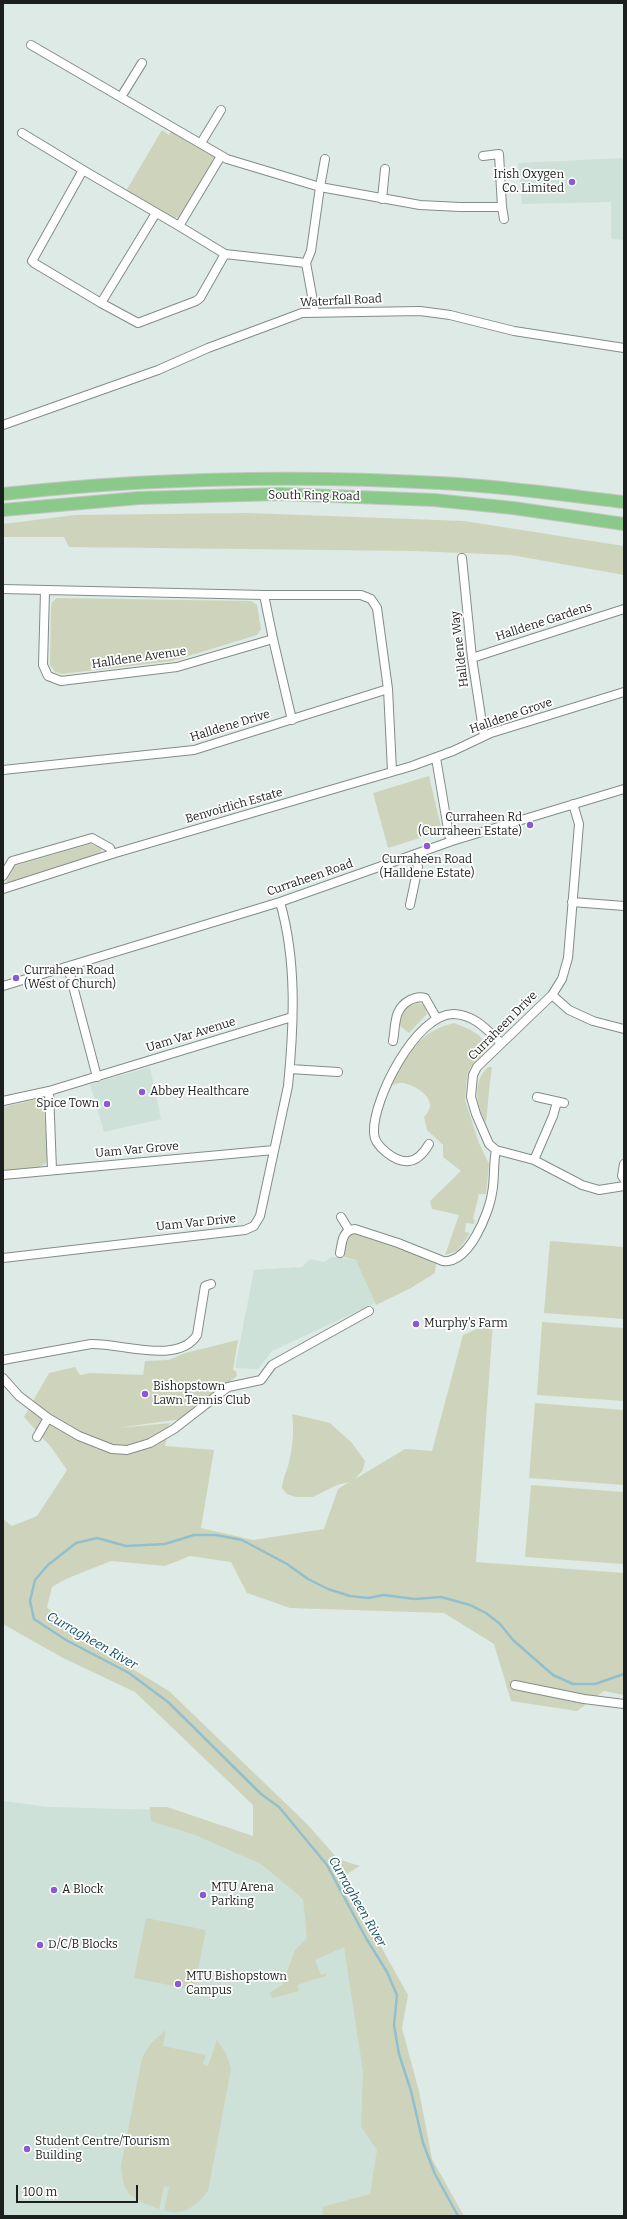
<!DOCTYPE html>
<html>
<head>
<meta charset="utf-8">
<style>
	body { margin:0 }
	#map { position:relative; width:627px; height:2219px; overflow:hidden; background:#deeae5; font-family:Bitter,serif }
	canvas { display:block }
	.frame { position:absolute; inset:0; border:4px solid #1b1f1d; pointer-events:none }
	.scale { position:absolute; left:16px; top:2185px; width:122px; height:18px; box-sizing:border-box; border:2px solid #1b1f1d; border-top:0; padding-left:5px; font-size:12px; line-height:14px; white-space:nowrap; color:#1b1f1d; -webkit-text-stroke:3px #fff; paint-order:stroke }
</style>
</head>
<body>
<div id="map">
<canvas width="627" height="2219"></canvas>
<div class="frame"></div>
<div class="scale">100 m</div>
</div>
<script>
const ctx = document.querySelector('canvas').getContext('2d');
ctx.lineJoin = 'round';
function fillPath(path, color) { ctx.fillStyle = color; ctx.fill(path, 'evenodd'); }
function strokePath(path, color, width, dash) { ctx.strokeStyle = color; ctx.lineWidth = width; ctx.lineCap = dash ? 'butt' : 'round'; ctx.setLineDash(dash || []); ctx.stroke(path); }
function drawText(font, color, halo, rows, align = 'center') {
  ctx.font = font + ' Bitter,serif'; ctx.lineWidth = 3.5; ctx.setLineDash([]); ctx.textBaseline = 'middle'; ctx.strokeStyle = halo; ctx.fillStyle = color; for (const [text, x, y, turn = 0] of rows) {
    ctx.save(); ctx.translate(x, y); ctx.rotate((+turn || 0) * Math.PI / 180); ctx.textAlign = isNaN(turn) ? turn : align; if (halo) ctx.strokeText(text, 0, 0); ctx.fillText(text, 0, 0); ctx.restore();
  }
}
fillPath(new Path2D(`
	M 624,158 L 624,240 L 611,239 L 611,202 L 522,204 L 518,163 Z
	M 150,1067 L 161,1119 L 104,1132 L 90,1084 Z
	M 332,1257 L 358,1260 L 375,1303 L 272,1351 L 258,1369 L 235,1368 L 254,1270 L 302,1267 L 310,1259 L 324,1262 Z
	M 3,1801 L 49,1807 L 164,1810 L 269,1850 L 344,1947 L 449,2216 L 3,2216 Z`), '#cde1d9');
fillPath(new Path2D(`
	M 162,130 L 169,135 L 171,131 L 215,156 L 182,215 L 174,219 L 126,191 Z
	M 248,513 L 464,521 L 624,546 L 624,575 L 511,555 L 414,551 L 69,547 L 64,537 L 3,537 L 3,524 L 75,515 Z
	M 57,598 L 251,601 L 257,605 L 261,629 L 257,635 L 172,661 L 62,674 L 55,672 L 50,665 L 51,608 L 52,602 Z
	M 429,776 L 442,831 L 388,848 L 373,793 Z
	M 90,844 L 103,848 L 98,855 L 10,882 L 6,882 L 14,866 Z
	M 418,1003 L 424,1005 L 427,1014 L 409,1033 L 400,1026 C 398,1012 406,1007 418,1003 Z
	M 454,1023 C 467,1028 485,1034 487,1050 L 470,1068 L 467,1075 L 465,1100 L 479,1143 L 489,1164 L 486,1194 L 479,1194 L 473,1219 L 475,1220 L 474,1224 L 466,1223 L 465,1232 L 470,1233 L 458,1251 L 445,1255 L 459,1215 L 432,1209 L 430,1201 L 461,1171 L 443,1157 L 443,1145 L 427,1130 L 424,1117 C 441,1101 418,1086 403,1083 C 399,1082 395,1085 392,1085 C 406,1054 420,1031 454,1023 Z
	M 488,1067 L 492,1067 C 489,1086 488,1104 486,1123 C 476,1105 472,1082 488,1067 Z
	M 43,1098 L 48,1156 L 46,1163 L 40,1167 L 3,1171 L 3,1107 Z
	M 355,1232 L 391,1243 L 436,1263 L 435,1273 L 411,1288 L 376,1305 L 356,1260 L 344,1257 C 343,1246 344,1236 355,1232 Z
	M 550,1241 L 624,1247 L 624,1319 L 544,1313 Z
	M 493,1322 L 476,1562 L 624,1573 L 624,1695 L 604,1691 L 577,1711 L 511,1701 L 494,1644 L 444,1613 L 290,1608 L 247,1593 L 231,1562 L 190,1556 L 165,1566 L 111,1561 L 66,1579 L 52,1587 L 47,1607 L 73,1633 L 169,1691 L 307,1824 L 338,1859 L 360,1866 L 342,1877 L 408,1995 L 402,2028 L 419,2091 L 432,2159 L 464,2216 L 323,2216 L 322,2207 L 370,2194 L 377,2150 L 361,2127 L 363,2072 L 344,1947 L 315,1960 L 321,1975 L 327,1973 L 325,1976 L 297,1985 L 299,1991 L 273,1998 L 269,1993 L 282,1985 L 295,1950 L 307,1938 L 303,1899 L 261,1864 L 195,1835 L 151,1821 L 150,1807 L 167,1807 L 253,1836 L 253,1805 L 135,1692 L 63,1658 L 3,1624 L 3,1519 L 12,1526 L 37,1516 L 67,1470 L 51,1447 L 24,1417 L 49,1373 L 75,1367 L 80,1375 L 90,1373 L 143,1375 L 145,1361 L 169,1360 L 185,1353 L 238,1340 L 233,1370 L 236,1371 L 237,1376 L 182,1419 L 117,1428 L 170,1423 L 165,1446 L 214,1450 L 201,1528 L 253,1540 L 324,1529 L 338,1489 L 349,1482 L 337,1485 L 313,1497 L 296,1497 L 287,1494 L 282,1488 C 283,1477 288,1469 290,1458 C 293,1444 294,1429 292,1414 L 330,1423 L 352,1443 L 365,1461 L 363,1470 L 355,1479 L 405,1449 L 432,1451 L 463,1335 Z
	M 542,1322 L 624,1328 L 624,1401 L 537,1395 Z
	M 535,1403 L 624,1410 L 624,1485 L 529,1478 Z
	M 531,1485 L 624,1492 L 624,1564 L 525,1557 Z
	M 146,1918 L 206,1930 L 194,1990 L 134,1978 Z
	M 166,2030 L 163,2046 L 206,2055 L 203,2064 L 208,2066 L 217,2040 L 226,2053 L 231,2069 L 208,2191 C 196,2206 184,2217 164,2210 L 169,2187 L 164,2186 L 159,2209 C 133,2199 123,2197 121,2166 L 142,2058 L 151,2043 Z`), '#ced4bb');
strokePath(new Path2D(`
	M 458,2216 L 435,2174 L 423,2143 L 411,2091 L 399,2054 L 394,2025 L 397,1995 L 387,1972 L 366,1938 L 327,1865 L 279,1807 L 261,1794 L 168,1702 L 129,1673 L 66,1640 L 34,1619 L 30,1601 L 35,1580 L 48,1565 L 76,1543 L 97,1538 L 126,1546 L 165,1544 L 194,1535 L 216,1535 L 242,1540 L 287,1564 L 308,1579 L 328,1589 L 350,1596 L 368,1598 L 384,1595 L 415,1599 L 441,1597 L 470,1605 L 486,1613 L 500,1624 L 513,1640 L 553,1675 L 573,1684 L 595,1684 L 624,1674`), '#92bfce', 2.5);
const minor = new Path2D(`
	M 31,45 L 227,159 L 320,187 L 325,159
	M 121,97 L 142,63
	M 22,133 L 83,170
	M 201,143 L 221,110
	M 221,156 L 179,226 L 225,254 L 306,263
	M 382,199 L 385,169
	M 502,207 L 504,219
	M 156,213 L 101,303 L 138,323 L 196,301 L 200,298 L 225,254
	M 101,303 L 34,263 L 32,261 L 83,170 L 179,226
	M 315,312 L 306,263 L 311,251 L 320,187 L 420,205 L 460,207 L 502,207 L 499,154 L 483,156
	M 3,425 L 158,370 L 208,348 L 302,313 L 420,311 L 450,315 L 514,331 L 624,348
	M 462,558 L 472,658 L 484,736
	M 3,589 L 264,595 L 361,595 L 371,599 L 377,608 L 388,689 L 392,771
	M 45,591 L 43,665 L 48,676 L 61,681 L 177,667 L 273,639 L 264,595
	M 273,639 L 292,720
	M 472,658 L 624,609
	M 436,758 L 449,835 L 452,841
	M 3,770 L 194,750 L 388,689
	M 573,804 L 579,824 L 568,958 L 562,979 L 552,995 L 477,1067 L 473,1075 L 471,1097 L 476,1114 L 489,1144 L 496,1150 L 534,1160 L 582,1185 L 599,1190 L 624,1186
	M 3,876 L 12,861 L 92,838 L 110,848 L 112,854
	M 3,889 L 112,854 L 412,766 L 453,751 L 491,733 L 624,692
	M 572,902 L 624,906
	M 410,905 L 418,867 L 414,855
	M 68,967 L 97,1077
	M 3,986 L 280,902 L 452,841 L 624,789
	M 552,995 L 569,1010 L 593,1021 L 624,1029
	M 393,1041 C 396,1025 393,1009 410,1000 C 415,998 420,996 425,998 L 437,1019
	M 290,1069 L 338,1072
	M 49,1091 L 52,1170
	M 537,1097 L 564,1103
	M 3,1101 L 49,1091 L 292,1017
	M 429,1144 C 425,1151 418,1160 409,1161 C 396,1163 374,1146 374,1133 C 372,1101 416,1013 454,1014 C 475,1015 487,1030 501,1043
	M 534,1160 L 553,1116 L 557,1102
	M 624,1164 L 622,1176 L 624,1179
	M 3,1175 L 274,1150
	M 341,1217 L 349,1230
	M 340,1253 C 342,1243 342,1230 355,1229 L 398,1243 L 443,1261 C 469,1264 489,1213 492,1193 C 495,1179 493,1164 496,1150
	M 3,1258 L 245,1230 L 254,1226 L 260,1216 L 288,1086 C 294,1025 297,961 280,902
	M 3,1360 L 91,1344 C 121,1343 178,1365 197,1335 L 205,1286 L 211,1284
	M 3,1378 L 19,1396 L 48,1418 L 79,1436 L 112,1449 L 127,1450 L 150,1443 L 174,1429 L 228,1387 L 261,1380 L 272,1365 L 369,1311
	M 37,1437 L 48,1418
	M 515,1685 L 584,1699 L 624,1704`);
const highway = new Path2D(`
	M 3,494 C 148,478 295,475 440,483 C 502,486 563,495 624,502
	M 3,510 L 139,498 L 280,494 L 434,500 L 513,508 L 624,524`);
strokePath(minor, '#828d88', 10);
strokePath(highway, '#c4c5c4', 14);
strokePath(minor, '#fff', 8);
strokePath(highway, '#8ac989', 12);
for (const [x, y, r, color] of [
	[572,182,4,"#8a5ad4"],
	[530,825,4,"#8a5ad4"],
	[427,846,4,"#8a5ad4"],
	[16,978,4,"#8a5ad4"],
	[142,1092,4,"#8a5ad4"],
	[107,1104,4,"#8a5ad4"],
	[416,1324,4,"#8a5ad4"],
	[145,1394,4,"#8a5ad4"],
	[54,1890,4,"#8a5ad4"],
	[203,1895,4,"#8a5ad4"],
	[40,1945,4,"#8a5ad4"],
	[178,1984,4,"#8a5ad4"],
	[27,2149,4,"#8a5ad4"]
]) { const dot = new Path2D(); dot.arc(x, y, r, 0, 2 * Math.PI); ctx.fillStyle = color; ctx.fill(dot); strokePath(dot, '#fff', 1.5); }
drawText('12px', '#1b1f1d', '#fff', [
	["Irish Oxygen",564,175,"right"],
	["Co. Limited",564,189,"right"],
	["Curraheen Rd",522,818,"right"],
	["(Curraheen Estate)",522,832,"right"],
	["Curraheen Road",427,860,"center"],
	["(Halldene Estate)",427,874,"center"],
	["Curraheen Road",24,971],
	["(West of Church)",24,985],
	["Abbey Healthcare",150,1092],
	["Spice Town",99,1104,"right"],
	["Murphy's Farm",424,1324],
	["Bishopstown",153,1387],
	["Lawn Tennis Club",153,1401],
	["MTU Arena",211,1888],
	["Parking",211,1902],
	["A Block",62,1890],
	["D/C/B Blocks",48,1945],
	["MTU Bishopstown",186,1977],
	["Campus",186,1991],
	["Student Centre/Tourism",35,2142],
	["Building",35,2156]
], 'left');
drawText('12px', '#1b1f1d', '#fff', [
	["Waterfall Road",341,301,-3],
	["South Ring Road",314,496,1],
	["Halldene Gardens",544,622,-18],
	["Halldene Way",460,649,-97],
	["Halldene Avenue",139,658,-8],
	["Halldene Grove",511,716,-19],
	["Halldene Drive",230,726,-17],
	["Benvoirlich Estate",234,806,-16],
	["Curraheen Road",310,878,-19],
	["Curraheen Drive",503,1026,-45],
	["Uam Var Avenue",191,1035,-17],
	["Uam Var Grove",137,1150,-5],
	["Uam Var Drive",196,1223,-6]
]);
drawText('italic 13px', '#124f60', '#fff', [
	["Curragheen River",92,1641,30],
	["Curragheen River",357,1902,60]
]);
</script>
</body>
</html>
